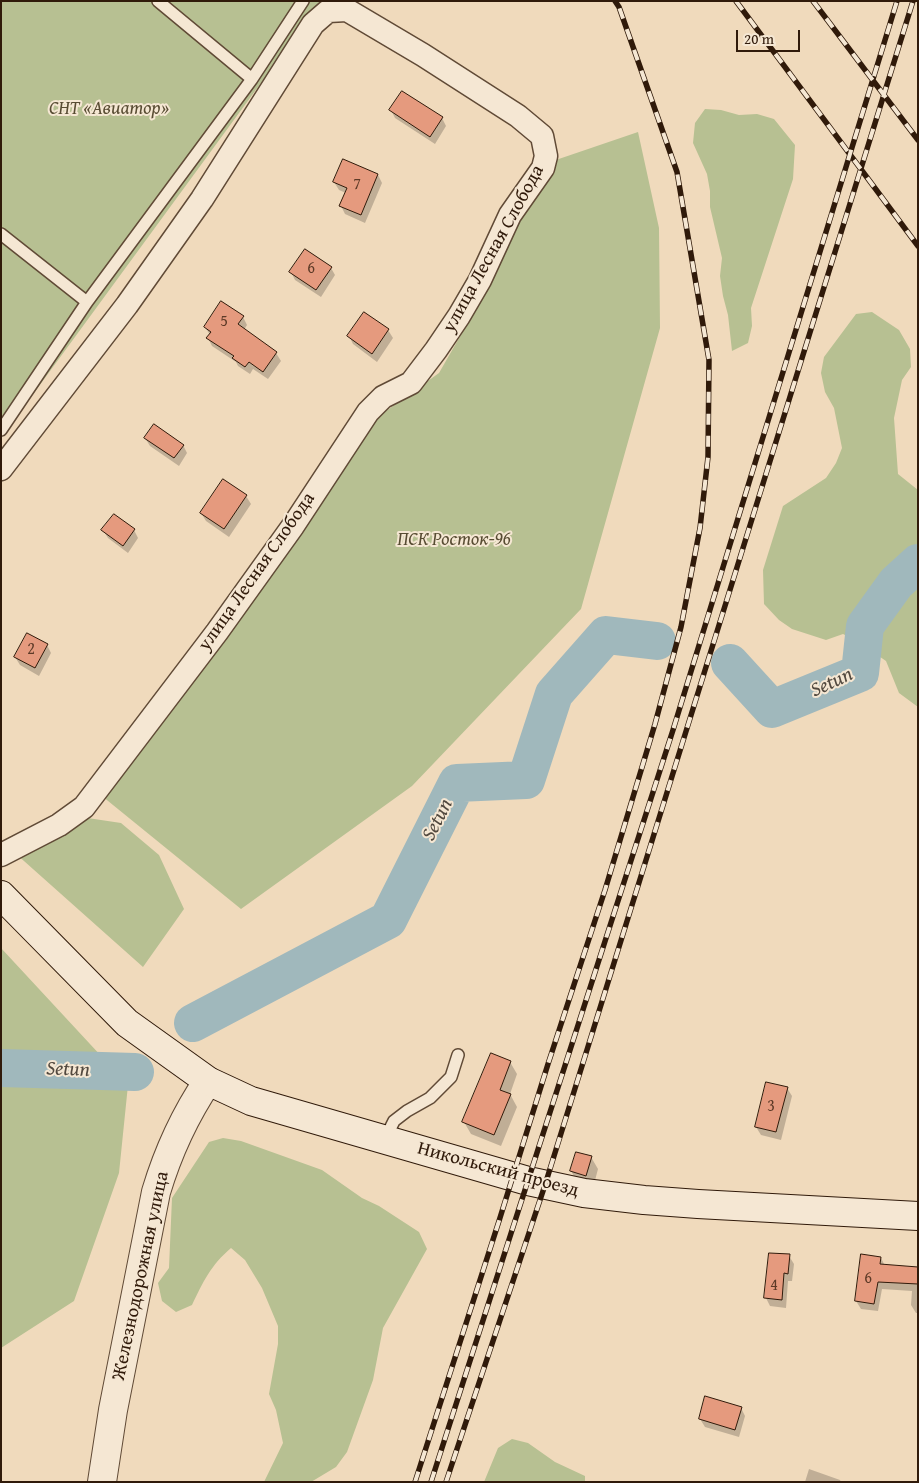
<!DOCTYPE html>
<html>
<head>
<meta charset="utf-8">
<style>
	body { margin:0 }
	#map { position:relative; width:919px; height:1483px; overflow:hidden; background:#f0dabc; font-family:"Gentium Book Plus",serif }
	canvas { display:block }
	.frame { position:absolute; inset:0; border:2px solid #301a0a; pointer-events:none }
	.scale { position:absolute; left:736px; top:30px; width:64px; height:22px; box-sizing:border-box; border:2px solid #301a0a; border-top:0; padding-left:6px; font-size:15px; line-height:18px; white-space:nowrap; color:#301a0a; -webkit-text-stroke:4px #f5e7d3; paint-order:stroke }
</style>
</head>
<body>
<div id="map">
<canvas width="919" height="1483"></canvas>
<div class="frame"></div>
<div class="scale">20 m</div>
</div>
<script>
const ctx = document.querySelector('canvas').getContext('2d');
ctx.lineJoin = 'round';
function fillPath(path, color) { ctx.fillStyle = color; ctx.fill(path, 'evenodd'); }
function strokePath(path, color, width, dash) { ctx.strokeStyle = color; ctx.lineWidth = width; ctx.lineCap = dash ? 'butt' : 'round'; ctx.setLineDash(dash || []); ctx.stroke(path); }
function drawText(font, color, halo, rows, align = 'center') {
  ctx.font = font + ' "Gentium Book Plus",serif'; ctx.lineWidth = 4; ctx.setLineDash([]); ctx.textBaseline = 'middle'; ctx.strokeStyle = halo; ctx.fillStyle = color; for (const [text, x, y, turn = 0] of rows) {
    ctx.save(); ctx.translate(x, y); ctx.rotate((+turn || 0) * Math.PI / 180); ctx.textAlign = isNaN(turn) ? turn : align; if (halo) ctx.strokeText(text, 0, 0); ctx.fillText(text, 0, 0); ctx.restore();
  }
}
fillPath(new Path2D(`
	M 1,1 L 321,1 L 1,438 Z
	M 705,109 L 721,110 L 739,115 L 757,114 L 774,119 L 795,145 L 793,179 L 751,308 L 752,326 L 748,343 L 732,351 L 728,315 L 723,296 L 720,276 L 722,258 L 710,207 L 710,191 L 707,174 L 693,143 L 695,123 Z
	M 638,132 L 659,228 L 660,328 L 581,609 L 412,786 L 241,909 L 97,792 L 361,429 L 439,373 L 497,272 L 507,232 L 547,163 Z
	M 872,312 L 899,330 L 910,349 L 911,367 L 902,380 L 894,418 L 898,474 L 918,490 L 918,707 L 899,693 L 886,661 L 857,641 L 843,634 L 826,640 L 792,629 L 779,620 L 764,604 L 763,570 L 783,506 L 826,478 L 836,463 L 842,448 L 834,408 L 825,392 L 821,373 L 824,357 L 856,314 Z
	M 81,817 L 121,823 L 159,855 L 184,909 L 143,967 L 15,853 Z
	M 1,948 L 128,1085 L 119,1173 L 74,1301 L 1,1348 Z
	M 223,1138 L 241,1141 L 322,1170 L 362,1198 L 379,1206 L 419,1232 L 427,1249 L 383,1328 L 373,1380 L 347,1452 L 336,1467 L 311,1482 L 264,1482 L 283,1443 L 276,1410 L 269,1394 L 278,1344 L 278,1326 L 262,1288 L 245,1260 L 231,1248 C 211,1265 203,1282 192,1305 L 176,1312 L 162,1301 L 158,1283 L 169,1268 L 172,1198 L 209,1142 Z
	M 512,1439 L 528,1443 L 555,1462 L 585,1476 L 585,1482 L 484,1482 L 498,1448 Z`), '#b7c092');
fillPath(new Path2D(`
	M 391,110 L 442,118 L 446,126 L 435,144 L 395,118 Z
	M 344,161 L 378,175 L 382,183 L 365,223 L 345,214 L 341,206 L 346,193 L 339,190 L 334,182 Z
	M 331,268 L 335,275 L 321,297 L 295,280 L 291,272 Z
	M 364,314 L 388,330 L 393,338 L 377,362 L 353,344 L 349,336 Z
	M 243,317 L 247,325 L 244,330 L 276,353 L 281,361 L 268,379 L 253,369 L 250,374 L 238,366 L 236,362 L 212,346 L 208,338 L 210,335 L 205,327 Z
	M 145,438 L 183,445 L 187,453 L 179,466 L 150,446 Z
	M 246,496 L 251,504 L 229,537 L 206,521 L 201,513 Z
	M 103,530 L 134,530 L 138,538 L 128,553 L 108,538 Z
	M 47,645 L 51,653 L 39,676 L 20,665 L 15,657 Z
	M 510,1062 L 517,1074 L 510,1094 L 517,1107 L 501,1146 L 471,1134 L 464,1122 Z
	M 787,1088 L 792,1096 L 781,1140 L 761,1135 L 756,1127 Z
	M 591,1157 L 598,1169 L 593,1188 L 578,1183 L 571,1171 Z
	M 770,1254 L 789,1256 L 794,1264 L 792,1281 L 788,1281 L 786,1308 L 770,1306 L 766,1298 Z
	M 881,1258 L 885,1266 L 918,1268 L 918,1313 L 916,1313 L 911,1305 L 912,1291 L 882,1289 L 878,1311 L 861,1309 L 856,1301 Z
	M 741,1408 L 745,1416 L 739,1437 L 705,1427 L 700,1419 Z
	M 809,1469 L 840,1480 L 841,1482 L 805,1482 Z`), '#0003');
strokePath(new Path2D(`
	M 730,663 L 772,709 L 860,673 L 865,626 L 896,583 L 918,563
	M 193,1023 L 388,920 L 457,783 L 526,780 L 554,694 L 606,635 L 657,641
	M 1,1068 L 135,1072`), '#a0b8bc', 38);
const building = new Path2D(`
	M 402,91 L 443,117 L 430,137 L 389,110 Z
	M 343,159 L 378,174 L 361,215 L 339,206 L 347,188 L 333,182 Z
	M 305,249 L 332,267 L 316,290 L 289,272 Z
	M 221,301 L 244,316 L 238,324 L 277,352 L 263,372 L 249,362 L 245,367 L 232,358 L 234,356 L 206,338 L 211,332 L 204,327 Z
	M 364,312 L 389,329 L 372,354 L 347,336 Z
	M 154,424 L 184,445 L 174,458 L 144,438 Z
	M 223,479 L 247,495 L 224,529 L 200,513 Z
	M 114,514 L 135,529 L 123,546 L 101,530 Z
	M 27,633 L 48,644 L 35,668 L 14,657 Z
	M 491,1053 L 511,1061 L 500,1090 L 511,1094 L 494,1135 L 462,1122 Z
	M 766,1082 L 788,1087 L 776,1132 L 755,1127 Z
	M 576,1152 L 592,1156 L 586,1176 L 570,1171 Z
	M 769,1253 L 790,1254 L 788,1274 L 784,1273 L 782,1300 L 764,1298 Z
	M 861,1254 L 881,1257 L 880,1264 L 918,1267 L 918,1284 L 878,1282 L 874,1304 L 855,1301 Z
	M 705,1396 L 742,1407 L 735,1430 L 699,1419 Z`);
fillPath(building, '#e59a7e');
strokePath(building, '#301a0a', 1);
const service = new Path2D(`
	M 158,1 L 252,79
	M 1,234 L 87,302
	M 1,430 L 87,302 L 252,79 L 303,1
	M 385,1139 L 394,1121 L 407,1111 L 430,1098 L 451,1077 L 458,1055`);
const minor = new Path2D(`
	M 1,469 L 127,305 L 202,199 L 313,24 L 328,11 L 347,10 L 423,55 L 518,116 L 542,136 L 546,156 L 543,168 L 510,215 L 480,280 L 459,316 L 436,350 L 411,383 L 383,397 L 368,412 L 293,526 L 217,632 L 84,807 L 59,825 L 1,855`);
const tertiary = new Path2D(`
	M 102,1482 L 113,1410 L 156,1192 C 168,1152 185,1115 208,1081`);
const secondary = new Path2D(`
	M 1,895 L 127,1023 L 208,1081 L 251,1101 L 528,1181 L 584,1193 L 644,1200 L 698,1204 L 918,1216`);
strokePath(service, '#604a36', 14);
strokePath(minor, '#604a36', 25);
strokePath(tertiary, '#604a36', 30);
strokePath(secondary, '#301a0a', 30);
strokePath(service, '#f5e7d3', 11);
strokePath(minor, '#f5e7d3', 22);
strokePath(tertiary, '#f5e7d3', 28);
strokePath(secondary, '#f5e7d3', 28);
const rail = new Path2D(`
	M 736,1 L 918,246
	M 813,1 L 918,140
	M 415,1482 L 499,1221 L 548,1064 L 605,890 L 655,724 L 681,627 L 700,528 L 708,457 L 709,360 L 677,172 L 619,7 L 615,1
	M 431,1482 L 673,730 L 897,1
	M 446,1482 L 545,1185 L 913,1`);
strokePath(rail, '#301a0a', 5.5);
strokePath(rail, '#f5e7d3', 4, [11]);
drawText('16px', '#5d3a27', null, [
	["7",357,185],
	["6",311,269],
	["5",224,322],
	["2",31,650],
	["3",771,1107],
	["6",868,1279],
	["4",774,1286]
]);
drawText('italic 19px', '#584c33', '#f5e7d3', [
	["СНТ «Авиатор»",109,109],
	["ПСК Росток-96",454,540]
]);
drawText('19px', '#301a0a', '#f5e7d3', [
	["улица Лесная Слобода",494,249,-61],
	["улица Лесная Слобода",257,572,-55],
	["Никольский проезд",498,1170,15],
	["Железнодорожная улица",141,1276,-78]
]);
drawText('italic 20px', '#52493f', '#f5e7d3', [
	["Setun",832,683,-25],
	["Setun",438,820,-63],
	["Setun",68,1070,2]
]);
</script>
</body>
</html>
